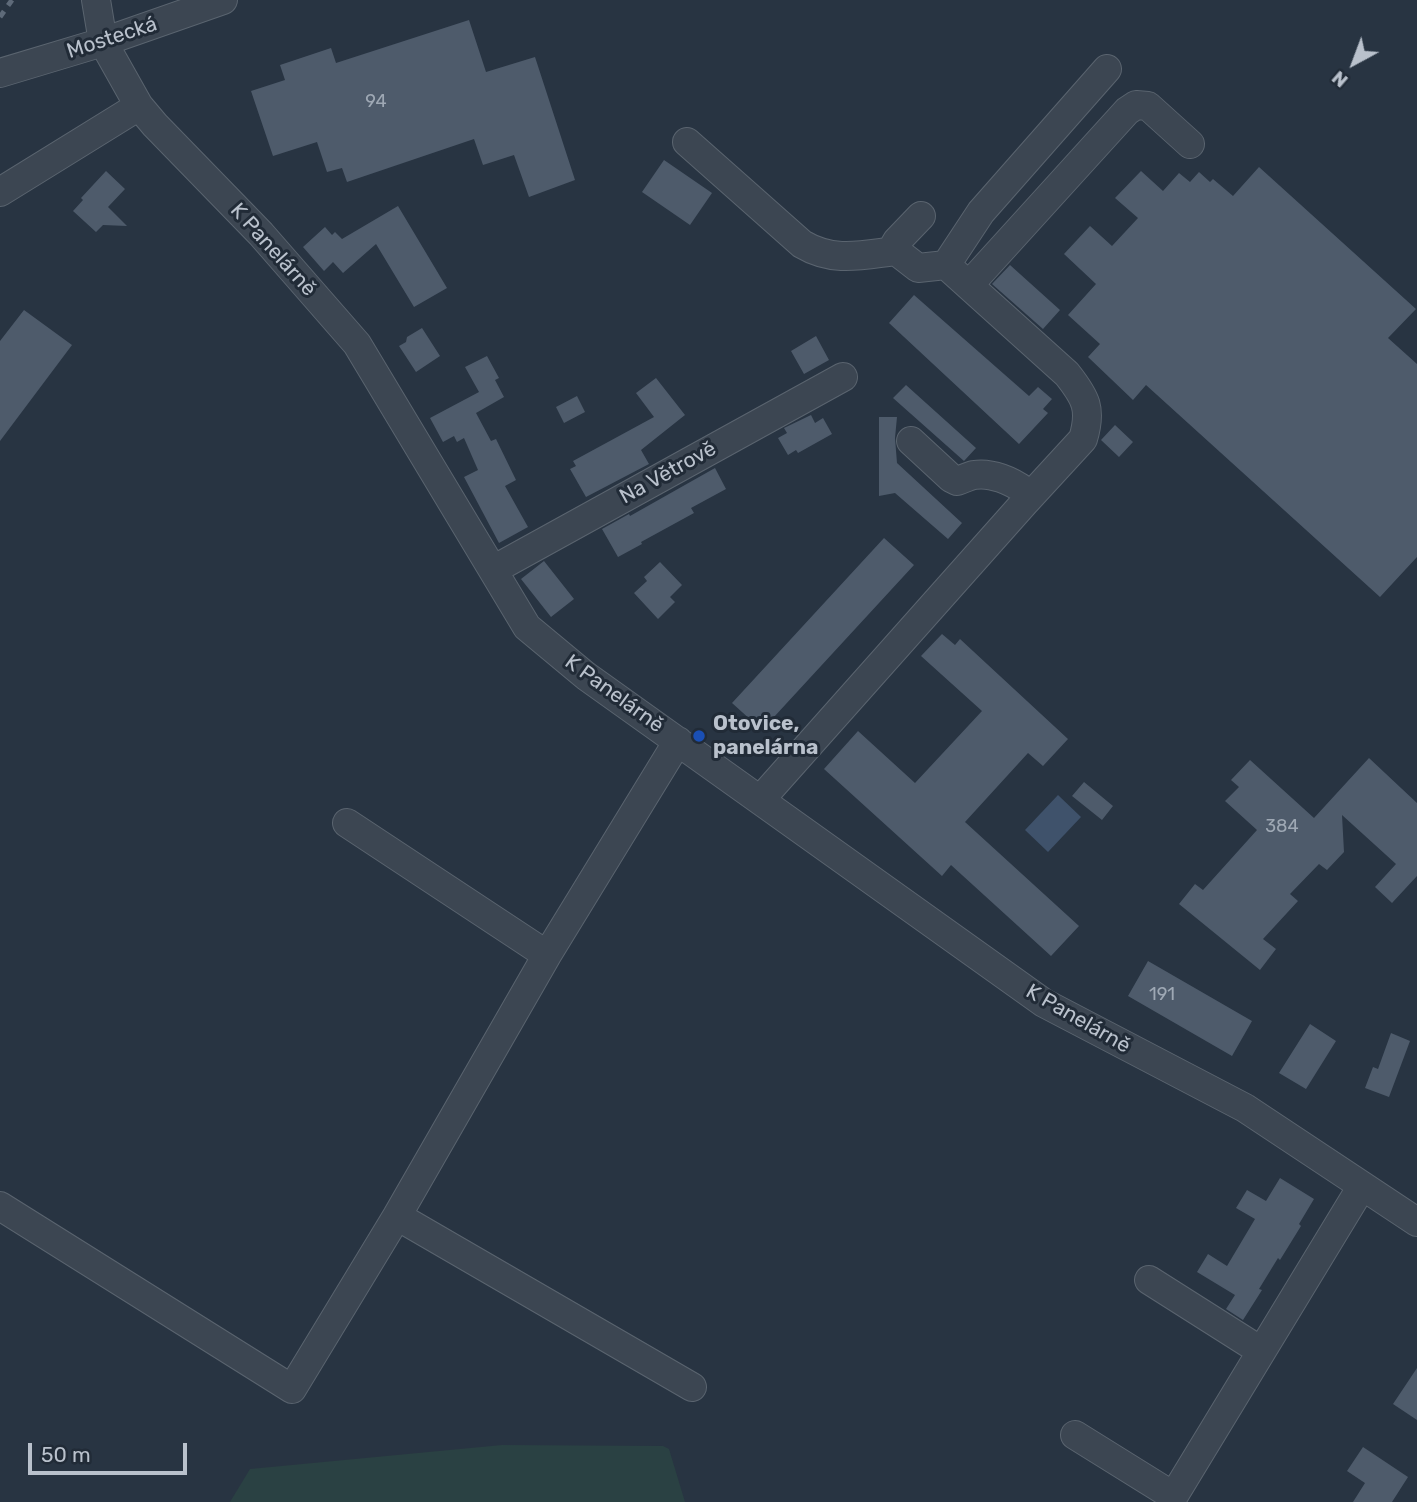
<!DOCTYPE html>
<html>
<head>
<meta charset="utf-8">
<style>
	body { margin:0 }
	#map { position:relative; width:1417px; height:1502px; overflow:hidden; background:#283442; font-family:Rubik,sans-serif }
	canvas { display:block }
	.north { position:absolute; left:1319px; top:28px; width:70px; height:70px; -webkit-text-stroke:5px #212b37; paint-order:stroke; rotate:221deg; font-size:19px; font-weight:700; line-height:28px; text-align:center; color:#b9c1cc }
	.north::after { content:''; display:block; margin:auto; width:24px; height:32px; background:#b9c1cc; clip-path:polygon(50% 0,100% 100%,50% 72%,0 100%) }
	.scale { position:absolute; left:28px; top:1443px; width:159px; height:32px; box-sizing:border-box; border:4px solid #b9c1cc; border-top:0; padding-left:9px; font-size:21px; line-height:24px; white-space:nowrap; color:#b9c1cc; -webkit-text-stroke:5px #212b37; paint-order:stroke }
</style>
</head>
<body>
<div id="map">
<canvas width="1417" height="1502"></canvas>
<div class="north">N</div>
<div class="scale">50 m</div>
</div>
<script>
const ctx = document.querySelector('canvas').getContext('2d');
ctx.lineJoin = 'round';
function fillPath(path, color) { ctx.fillStyle = color; ctx.fill(path, 'evenodd'); }
function strokePath(path, color, width, dash) { ctx.strokeStyle = color; ctx.lineWidth = width; ctx.lineCap = dash ? 'butt' : 'round'; ctx.setLineDash(dash || []); ctx.stroke(path); }
function drawText(font, color, halo, rows, align = 'center') {
  ctx.font = font + ' Rubik,sans-serif'; ctx.lineWidth = 6; ctx.setLineDash([]); ctx.textBaseline = 'middle'; ctx.strokeStyle = halo; ctx.fillStyle = color; for (const [text, x, y, turn = 0] of rows) {
    ctx.save(); ctx.translate(x, y); ctx.rotate((+turn || 0) * Math.PI / 180); ctx.textAlign = isNaN(turn) ? turn : align; if (halo) ctx.strokeText(text, 0, 0); ctx.fillText(text, 0, 0); ctx.restore();
  }
}
fillPath(new Path2D(`
	M 502,1445 L 663,1446 L 669,1449 L 685,1502 L 230,1502 L 250,1469 Z`), '#2a4143');
fillPath(new Path2D(`
	M 1058,795 L 1081,817 L 1048,852 L 1025,830 Z`), '#3f526b');
fillPath(new Path2D(`
	M 469,20 L 486,72 L 535,57 L 575,180 L 529,197 L 514,155 L 483,165 L 474,139 L 347,182 L 342,168 L 327,172 L 317,142 L 273,156 L 251,91 L 285,80 L 280,65 L 331,48 L 336,63 Z
	M 664,160 L 712,193 L 690,225 L 642,192 Z
	M 1259,167 L 1416,309 L 1388,338 L 1417,364 L 1417,557 L 1380,597 L 1146,385 L 1133,400 L 1088,357 L 1100,344 L 1068,315 L 1096,284 L 1064,254 L 1090,226 L 1112,246 L 1138,218 L 1115,198 L 1141,171 L 1163,191 L 1179,173 L 1190,182 L 1199,172 L 1210,182 L 1213,179 L 1233,196 Z
	M 106,171 L 125,189 L 108,207 L 127,226 L 103,225 L 96,232 L 73,211 L 83,200 L 81,198 Z
	M 398,206 L 447,288 L 414,307 L 376,244 L 343,273 L 333,262 L 324,271 L 303,247 L 325,227 L 332,235 L 335,232 L 342,239 Z
	M 1010,265 L 1060,310 L 1043,329 L 992,284 Z
	M 914,295 L 1029,396 L 1038,387 L 1052,399 L 1043,409 L 1048,413 L 1019,444 L 889,323 Z
	M 24,310 L 72,345 L 0,441 L 0,341 Z
	M 422,328 L 440,356 L 416,372 L 399,346 L 406,342 L 407,337 Z
	M 816,336 L 829,360 L 804,374 L 791,351 Z
	M 487,356 L 499,378 L 495,380 L 504,397 L 476,413 L 491,441 L 496,439 L 516,480 L 505,486 L 528,527 L 499,543 L 464,477 L 478,470 L 464,438 L 457,442 L 454,436 L 443,442 L 430,418 L 479,392 L 465,367 Z
	M 656,378 L 685,415 L 641,450 L 649,464 L 586,497 L 570,469 L 576,466 L 573,461 L 654,417 L 636,393 Z
	M 906,385 L 976,448 L 964,461 L 893,398 Z
	M 577,396 L 585,412 L 564,423 L 556,407 Z
	M 811,415 L 815,423 L 823,418 L 832,434 L 798,453 L 796,450 L 788,455 L 778,438 L 787,433 L 784,428 Z
	M 879,417 L 897,417 L 895,438 L 897,463 L 962,523 L 948,539 L 895,493 L 879,496 Z
	M 1115,425 L 1133,442 L 1119,457 L 1101,440 Z
	M 715,468 L 726,489 L 691,508 L 694,513 L 641,542 L 642,544 L 618,557 L 602,529 L 629,514 L 630,516 Z
	M 884,538 L 914,565 L 762,730 L 732,703 Z
	M 544,561 L 574,599 L 551,617 L 521,579 Z
	M 660,562 L 682,585 L 670,597 L 675,602 L 658,619 L 634,593 L 647,581 L 644,577 Z
	M 942,634 L 955,645 L 960,639 L 1068,739 L 1043,766 L 1028,753 L 965,822 L 1079,926 L 1051,956 L 951,865 L 942,876 L 824,769 L 858,731 L 915,783 L 982,711 L 921,656 Z
	M 1369,758 L 1417,803 L 1417,876 L 1392,903 L 1375,887 L 1396,864 L 1342,815 L 1344,852 L 1327,870 L 1319,864 L 1290,894 L 1298,901 L 1263,939 L 1276,949 L 1260,970 L 1179,904 L 1195,884 L 1203,890 L 1257,830 L 1225,801 L 1239,787 L 1231,780 L 1250,760 L 1314,818 Z
	M 1084,782 L 1113,806 L 1102,820 L 1072,796 Z
	M 1148,961 L 1252,1021 L 1232,1056 L 1128,996 Z
	M 1310,1024 L 1336,1041 L 1306,1089 L 1279,1073 Z
	M 1391,1033 L 1410,1041 L 1389,1097 L 1365,1088 L 1373,1067 L 1378,1069 Z
	M 1280,1178 L 1314,1199 L 1299,1224 L 1301,1226 L 1280,1260 L 1278,1258 L 1259,1289 L 1262,1290 L 1243,1320 L 1226,1309 L 1235,1295 L 1197,1272 L 1208,1254 L 1227,1266 L 1255,1219 L 1236,1208 L 1247,1190 L 1266,1201 Z
	M 1417,1368 L 1417,1420 L 1393,1404 Z
	M 1363,1447 L 1408,1477 L 1392,1502 L 1353,1502 L 1365,1483 L 1347,1471 Z`), '#4e5b6b');
const minor = new Path2D(`
	M 96,0 L 103,42 L 139,106 L 155,125 L 261,234 L 357,344 L 527,627 L 586,676 L 1044,1003 L 1245,1108 L 1417,1222
	M 0,73 L 103,42 L 223,0
	M 687,142 L 802,244 C 834,263 862,255 896,251
	M 0,192 L 139,106
	M 921,216 L 897,241 L 894,246 L 896,251 L 918,268 L 946,265 L 1067,374 C 1086,398 1092,409 1083,439 L 1026,501
	M 946,265 L 981,212 L 1107,69
	M 969,285 L 1127,111 L 1136,105 L 1148,106 L 1190,144
	M 493,570 L 843,377
	M 760,800 L 1026,501 L 1025,491 C 1012,481 991,472 974,475 C 969,476 963,479 957,481 L 951,478 L 911,441
	M 347,823 L 547,955
	M 0,1206 L 292,1389 L 397,1216 L 547,955 L 678,741
	M 397,1216 L 692,1387
	M 1149,1280 L 1261,1351
	M 1075,1435 L 1173,1496
	M 1170,1502 L 1362,1186`);
strokePath(minor, '#5a646f', 30);
strokePath(minor, '#3c4652', 28);
strokePath(new Path2D(`
	M 0,17 L 12,0`), '#5e6a79', 5, [7, 7]);
for (const [x, y, r, color] of [
	[699,736,7,"#1a4fb4"]
]) { const dot = new Path2D(); dot.arc(x, y, r, 0, 2 * Math.PI); ctx.fillStyle = color; ctx.fill(dot); strokePath(dot, '#212b37', 2.5); }
drawText('18px', '#9ea8b4', null, [
	["94",376,102],
	["384",1282,827],
	["191",1162,995]
]);
drawText('21px', '#b9c1cc', '#212b37', [
	["Mostecká",112,38,-18],
	["K Panelárně",273,250,48],
	["Na Větrově",668,473,-29],
	["K Panelárně",614,694,36],
	["K Panelárně",1078,1019,30]
]);
drawText('bold 21px', '#b9c1cc', '#212b37', [
	["Otovice,",713,724],
	["panelárna",713,748]
], 'left');
</script>
</body>
</html>
